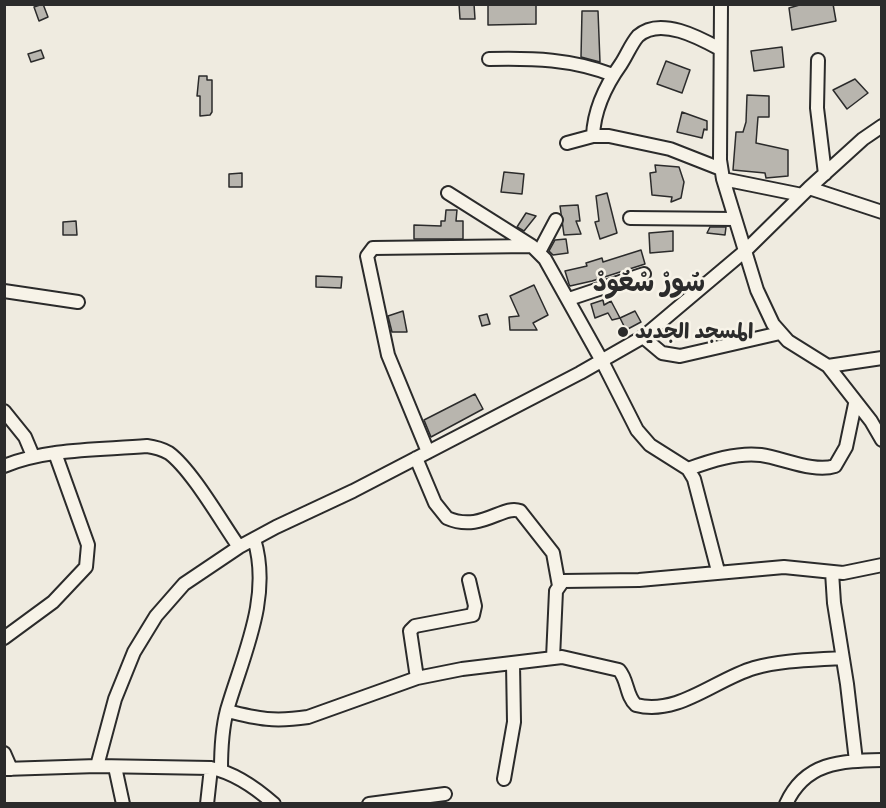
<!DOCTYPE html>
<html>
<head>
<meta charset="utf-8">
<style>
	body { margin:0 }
	#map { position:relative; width:886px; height:808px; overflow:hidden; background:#efebe0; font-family:Caveat,sans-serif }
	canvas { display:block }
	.frame { position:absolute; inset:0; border:6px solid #2b2b2b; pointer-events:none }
</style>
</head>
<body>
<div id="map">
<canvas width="886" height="808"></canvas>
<div class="frame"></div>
</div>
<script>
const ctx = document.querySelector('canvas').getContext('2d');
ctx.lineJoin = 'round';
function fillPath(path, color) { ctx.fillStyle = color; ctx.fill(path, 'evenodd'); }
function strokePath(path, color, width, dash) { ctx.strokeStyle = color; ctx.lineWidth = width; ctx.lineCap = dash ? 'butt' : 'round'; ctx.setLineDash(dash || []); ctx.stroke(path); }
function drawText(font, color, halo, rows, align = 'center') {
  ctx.font = font + ' Caveat,"Playpen Sans Arabic",sans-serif'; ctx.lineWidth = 5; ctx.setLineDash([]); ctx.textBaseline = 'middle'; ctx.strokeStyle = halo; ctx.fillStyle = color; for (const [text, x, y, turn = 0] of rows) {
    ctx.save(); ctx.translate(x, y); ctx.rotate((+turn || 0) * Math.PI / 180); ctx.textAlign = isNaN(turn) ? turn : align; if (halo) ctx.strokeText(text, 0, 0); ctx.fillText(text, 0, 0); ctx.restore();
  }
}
const building = new Path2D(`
	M 43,4 L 48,17 L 39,21 L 34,7 Z
	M 459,4 L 474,4 L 475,19 L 460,19 Z
	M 488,4 L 536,4 L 536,24 L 488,25 Z
	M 803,4 L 833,4 L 836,21 L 792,30 L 789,8 Z
	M 582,11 L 598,11 L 600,62 L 581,57 Z
	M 782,47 L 784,67 L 754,71 L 751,51 Z
	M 41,50 L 44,58 L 31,62 L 28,54 Z
	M 666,61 L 690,70 L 682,93 L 657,84 Z
	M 199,76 L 207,76 L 207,80 L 212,80 L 212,112 L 210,115 L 200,116 L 200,96 L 197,96 Z
	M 855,79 L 868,93 L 847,109 L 833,90 Z
	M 747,95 L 769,96 L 769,117 L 758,117 L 756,143 L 788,150 L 788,176 L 766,178 L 765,173 L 733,170 L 736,132 L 743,132 L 746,122 Z
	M 682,112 L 707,121 L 707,130 L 704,129 L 702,138 L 677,132 Z
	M 655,165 L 679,167 L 684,182 L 681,198 L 671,202 L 672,197 L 652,195 L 650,173 L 656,172 Z
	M 504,172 L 524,174 L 522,194 L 501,192 Z
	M 242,173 L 242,187 L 229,187 L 229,174 Z
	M 607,193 L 617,233 L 600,239 L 595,222 L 599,221 L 596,196 Z
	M 578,205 L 580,221 L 576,221 L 581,234 L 564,235 L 560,206 Z
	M 446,210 L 457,210 L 456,221 L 463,221 L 463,239 L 414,239 L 414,225 L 441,226 L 441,221 L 445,221 Z
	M 526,213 L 536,216 L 524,231 L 517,227 Z
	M 76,221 L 77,235 L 63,235 L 63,222 Z
	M 710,227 L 726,227 L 725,235 L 707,233 Z
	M 673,231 L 673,251 L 650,253 L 649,233 Z
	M 566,239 L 568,253 L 553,255 L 549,251 L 555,240 Z
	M 641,250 L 645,264 L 592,281 L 570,286 L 569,284 L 565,271 L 587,266 L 586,263 L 602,258 L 603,262 Z
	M 316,276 L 342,277 L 341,288 L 316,287 Z
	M 534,285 L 548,315 L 533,323 L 537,330 L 510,330 L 509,317 L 519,316 L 510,296 Z
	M 603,300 L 604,305 L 611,301 L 620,318 L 612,320 L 608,313 L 595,318 L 591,304 Z
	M 403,311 L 407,332 L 392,332 L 388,316 Z
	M 635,311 L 641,322 L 626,330 L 620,318 Z
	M 487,314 L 490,324 L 482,326 L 479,316 Z
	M 475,394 L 483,409 L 431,437 L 424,420 Z`);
fillPath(building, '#b8b5ae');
strokePath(building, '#2b2b2b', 1.5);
const minor = new Path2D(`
	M 721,4 L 720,160 L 723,179 L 757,290 L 773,324 L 788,341 L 828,366 L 871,421 L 882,440
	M 489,59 C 533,58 572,59 613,75
	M 818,60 L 817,108 L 825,174
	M 593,136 C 594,110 606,85 621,64 C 627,55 631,44 638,36 C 660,16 700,38 720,49
	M 567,143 L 593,136 L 609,136 L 670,149 L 721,169
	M 723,179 L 802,195
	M 809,188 L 882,212
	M 448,193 L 532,246 L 545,259 L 602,361 L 637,430 L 650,445 L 688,469 L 694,479 L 718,571
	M 630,218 L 735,219
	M 539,252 L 556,220
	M 4,291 L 78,302
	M 569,299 L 644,274
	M 643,337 L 662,353 L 680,356 L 780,333
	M 828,366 L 882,358
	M 4,411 L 25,437 L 33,456
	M 428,452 L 388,355 L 367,256 L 373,248 L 531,246
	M 416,458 L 435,503 L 447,518 C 481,533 503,504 520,511 L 553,553 L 559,586
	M 4,466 C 48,448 100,450 147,446 C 155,447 162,449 169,453 C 192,470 222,523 239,547
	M 688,469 C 710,461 737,452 761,455 C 783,458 814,473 835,466 L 846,447 L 855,404
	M 832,572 L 834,603 L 847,684 L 856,761
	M 4,638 L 53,602 L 86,567 L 88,545 L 55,453
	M 553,658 L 556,591 L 563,581 L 639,580 L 784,567 L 843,573 L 882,565
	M 417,678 L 410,631 L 415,626 L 473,615 L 475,606 L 469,580
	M 227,711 C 259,719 274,722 308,717 L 417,678 L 462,669 L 562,657 L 619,670 C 628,680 626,696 636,705 C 678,716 716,679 754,668 C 782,660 813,660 842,658
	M 4,753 L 11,769
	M 97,766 L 115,699 L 134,652 L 156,616 L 184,584 L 239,547 L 276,527 L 353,491 L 580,373 L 643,337 L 745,251 L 809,188 L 863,139 L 882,126
	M 115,767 L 123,804
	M 4,769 L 97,766 L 211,768 C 235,773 256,788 274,804
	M 221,770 C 221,750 222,729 227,710 C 243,655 272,597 254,539
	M 504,779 L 514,722 L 513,664
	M 207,804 L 211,768
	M 369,804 L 445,794
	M 786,804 C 805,762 840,761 882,760`);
strokePath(minor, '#2b2b2b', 16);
strokePath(minor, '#f7f3e8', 12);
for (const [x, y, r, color] of [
	[623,332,6,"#2b2b2b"]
]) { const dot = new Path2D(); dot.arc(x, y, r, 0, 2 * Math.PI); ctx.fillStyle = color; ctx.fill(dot); strokePath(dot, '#f7f3e8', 2); }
drawText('bold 21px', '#2b2b2b', '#f7f3e8', [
	["المسجد الجديد",635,332]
], 'left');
drawText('bold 27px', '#2b2b2b', '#f7f3e8', [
	["سُورْ سْعُودْ",649,284]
]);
</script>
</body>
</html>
